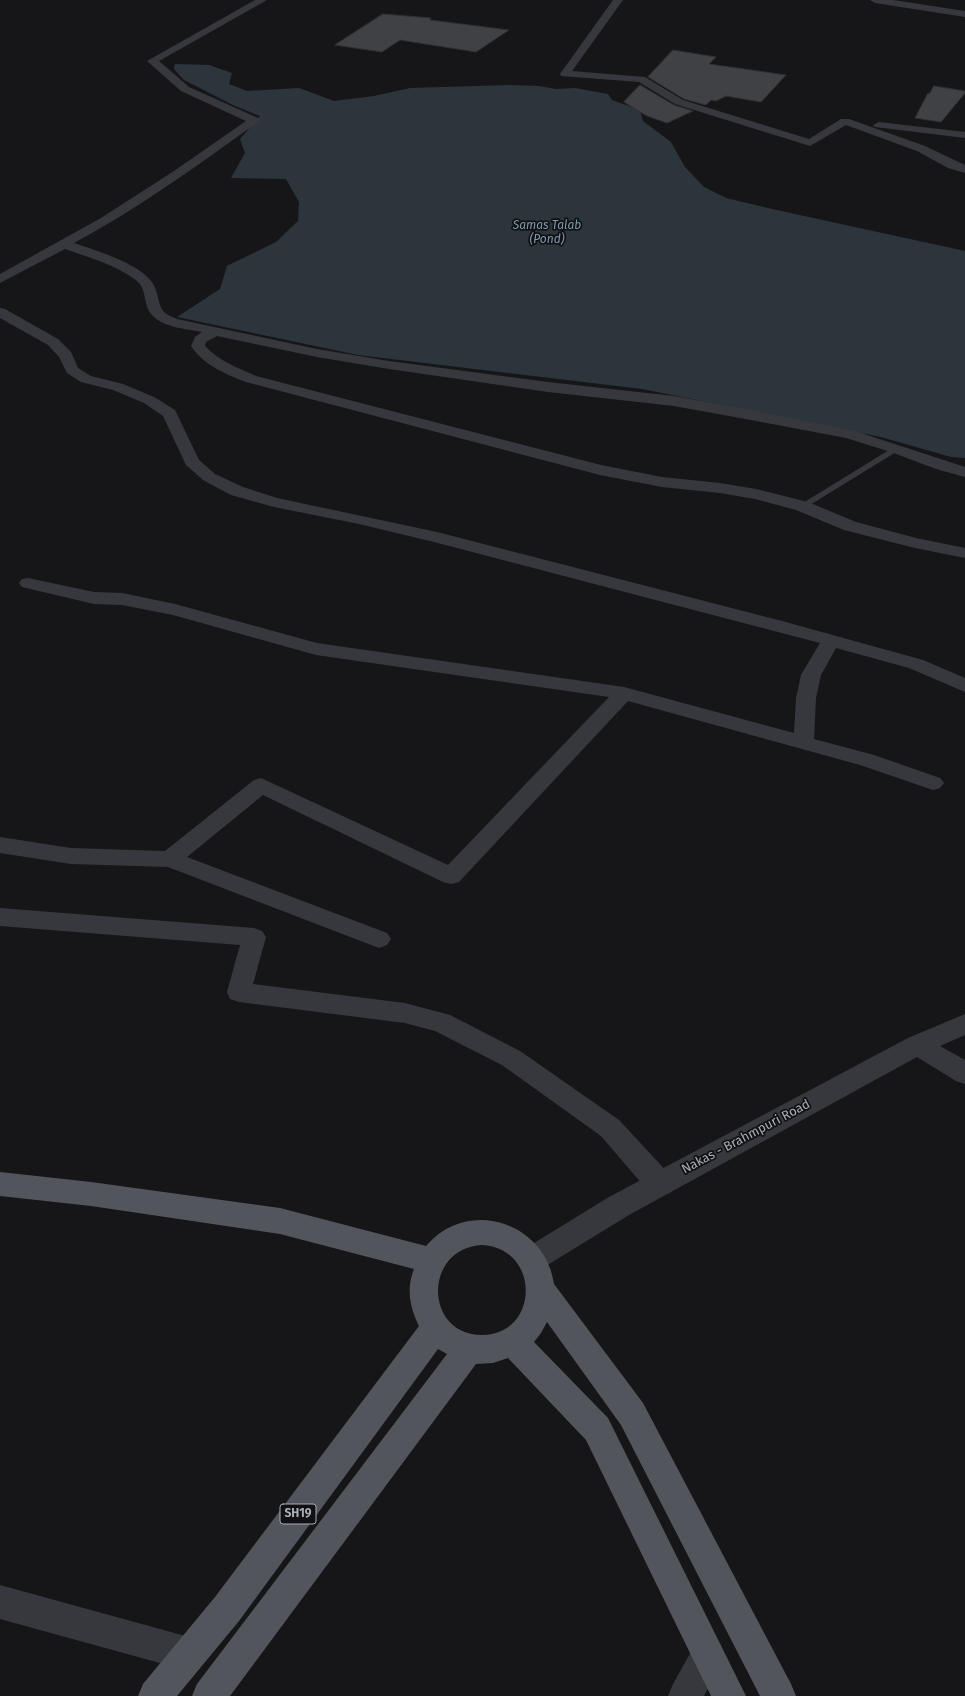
<!DOCTYPE html>
<html>
<head>
<meta charset="utf-8">
<style>
	body { margin:0 }
	canvas { display:block; background:#161618 }
</style>
</head>
<body>
<canvas width="965" height="1696"></canvas>
<script>
const ctx = document.querySelector('canvas').getContext('2d');
ctx.lineJoin = 'round';
function fillPath(path, color) { ctx.fillStyle = color; ctx.fill(path, 'evenodd'); }
function strokePath(path, color, width, dash) { ctx.strokeStyle = color; ctx.lineWidth = width; ctx.lineCap = dash ? 'butt' : 'round'; ctx.setLineDash(dash || []); ctx.stroke(path); }
function drawText(font, color, halo, rows, align = 'center') {
  ctx.font = font + ' "Fira Sans",sans-serif'; ctx.lineWidth = 3.5; ctx.setLineDash([]); ctx.textBaseline = 'middle'; ctx.strokeStyle = halo; ctx.fillStyle = color; for (const [text, x, y, turn = 0] of rows) {
    ctx.save(); ctx.translate(x, y); ctx.rotate((+turn || 0) * Math.PI / 180); ctx.textAlign = isNaN(turn) ? turn : align; if (halo) ctx.strokeText(text, 0, 0); ctx.fillText(text, 0, 0); ctx.restore();
  }
}
fillPath(new Path2D(`
	M 175,64 L 209,65 L 232,73 L 229,84 L 247,91 L 299,88 L 334,101 L 374,96 L 410,88 L 510,85 L 539,86 L 556,89 L 575,88 L 608,94 L 612,100 L 640,110 L 643,121 L 671,142 L 685,167 L 704,187 L 726,198 L 772,209 L 965,251 L 965,458 L 951,457 L 881,437 L 642,389 L 358,355 L 177,317 L 220,289 L 227,266 L 276,242 L 298,221 L 299,202 L 286,179 L 231,178 L 245,153 L 240,139 L 260,116 L 235,106 L 184,80 L 174,69 Z`), '#2c353c');
const building = new Path2D(`
	M 383,14 L 431,18 L 430,20 L 509,30 L 476,52 L 400,40 L 382,52 L 335,45 Z
	M 673,50 L 716,57 L 709,64 L 786,75 L 761,102 L 726,96 L 716,101 L 711,100 L 706,105 L 684,99 L 648,77 Z
	M 640,85 L 674,105 L 693,111 L 667,123 L 647,116 L 624,102 Z
	M 934,86 L 965,91 L 965,93 L 941,122 L 915,118 L 928,93 L 929,94 Z`);
fillPath(building, '#404145');
strokePath(building, '#303034', 1);
fillPath(new Path2D(`
	M 894,447 L 900,447 L 901,449 L 805,508 L 799,508 L 798,506 Z`), '#37383d');
fillPath(new Path2D(`
	M 255,0 L 267,0 L 159,61 L 189,87 L 258,118 L 260,120 L 258,122 C 198,165 139,208 74,243 C 97,251 136,262 151,281 C 159,290 157,305 164,312 C 167,315 173,317 177,319 L 317,349 L 389,361 L 548,382 L 674,396 L 751,410 L 855,431 L 965,467 L 965,477 L 936,469 L 891,452 L 846,438 L 751,420 L 674,406 L 548,392 L 389,369 L 317,357 L 217,336 L 206,342 L 205,346 C 219,361 238,368 256,376 L 601,465 L 662,477 L 720,483 L 756,489 L 808,502 L 856,522 L 916,538 L 965,548 L 965,558 L 915,548 L 844,530 L 796,510 L 755,499 L 720,493 L 662,487 L 600,475 L 246,382 C 225,374 204,365 191,346 L 195,337 L 202,332 C 182,328 151,327 146,303 C 144,295 144,287 137,281 C 117,265 88,257 65,249 L 0,283 L 0,274 L 101,218 L 174,171 L 246,121 L 181,91 L 147,61 Z
	M 613,0 L 623,0 L 572,71 L 645,77 L 683,100 L 809,139 L 841,119 L 849,119 L 925,146 L 965,165 L 965,173 L 948,168 L 917,151 L 846,125 L 810,146 L 675,104 L 639,82 L 561,76 L 560,74 Z
	M 870,0 L 893,0 L 965,11 L 965,17 L 875,3 Z
	M 879,122 L 965,132 L 965,138 L 875,127 L 873,125 Z
	M 0,308 L 5,309 L 58,339 L 71,352 L 78,368 L 91,376 L 123,384 L 154,397 L 175,410 L 199,460 L 215,474 L 243,487 L 277,498 L 437,532 L 782,621 L 923,660 L 965,678 L 965,692 L 909,668 L 836,648 L 821,675 L 816,698 L 814,739 L 874,755 L 940,778 L 944,783 L 940,788 L 933,790 L 860,765 L 628,701 L 459,882 L 451,884 L 443,882 L 263,795 L 187,857 L 387,933 L 391,939 L 387,945 L 379,948 L 168,867 L 71,864 L 0,853 L 0,837 L 71,848 L 165,851 L 254,780 L 261,778 L 448,865 L 609,697 L 316,655 L 173,615 L 122,605 L 94,604 L 22,587 L 19,583 L 22,579 L 28,578 L 94,592 L 122,593 L 175,604 L 317,643 L 624,687 L 794,733 L 796,698 L 801,675 L 820,643 L 434,542 L 359,524 L 274,507 L 231,495 L 203,480 L 186,465 L 163,416 L 144,403 L 113,390 L 81,382 L 67,373 L 59,357 L 48,345 L 0,318 Z
	M 0,908 L 254,928 L 262,931 L 266,937 L 253,984 L 405,1003 L 450,1015 L 520,1051 L 619,1120 L 670,1175 L 674,1184 L 670,1193 L 660,1196 L 650,1193 L 601,1136 L 502,1065 L 435,1031 L 405,1023 L 239,1002 L 230,999 L 227,992 L 240,945 L 0,926 Z
	M 0,1585 L 189,1637 L 201,1642 L 206,1654 L 201,1666 L 189,1671 L 0,1619 Z
	M 708,1638 L 720,1643 L 725,1655 L 704,1696 L 668,1696 L 673,1684 L 696,1643 Z`), '#37383d');
fillPath(new Path2D(`
	M 965,1014 L 965,1035 L 940,1046 L 965,1060 L 965,1084 L 956,1081 L 917,1057 L 629,1215 L 541,1269 L 531,1273 L 521,1269 L 517,1260 L 521,1251 L 609,1197 L 908,1038 Z`), '#37383d');
fillPath(new Path2D(`
	M 0,1172 L 91,1182 L 280,1208 L 426,1246 C 468,1197 545,1222 554,1284 L 643,1403 L 791,1684 L 796,1696 L 760,1696 L 621,1425 L 547,1322 L 541,1333 L 534,1342 L 608,1418 L 746,1696 L 711,1696 L 586,1440 L 508,1358 L 493,1363 L 476,1364 L 230,1696 L 192,1696 L 197,1684 L 447,1354 L 438,1349 L 239,1621 L 177,1696 L 138,1696 L 143,1684 L 215,1597 L 419,1326 C 410,1307 406,1289 414,1269 L 280,1234 L 91,1206 L 0,1196 ZM 482,1245 C 541,1248 540,1335 482,1335 C 424,1335 423,1248 482,1245 Z`), '#53555c');
drawText('italic 12px', '#7f9bb3', '#111113', [
	["Samas Talab",547,226],
	["(Pond)",547,240]
]);
for (const [x, y, w] of [
	[298,1514,36]
]) { const box = new Path2D(); box.roundRect(x - w / 2, y - 10, w, 20, 3); ctx.fillStyle = '#111113'; ctx.fill(box); strokePath(box, '#a8adb8', 1); }
drawText('bold 12px', '#a8adb8', null, [
	["SH19",298,1514]
]);
drawText('13px', '#a8adb8', '#111113', [
	["Nakas - Brahmpuri Road",746,1137,-28]
]);
</script>
</body>
</html>
